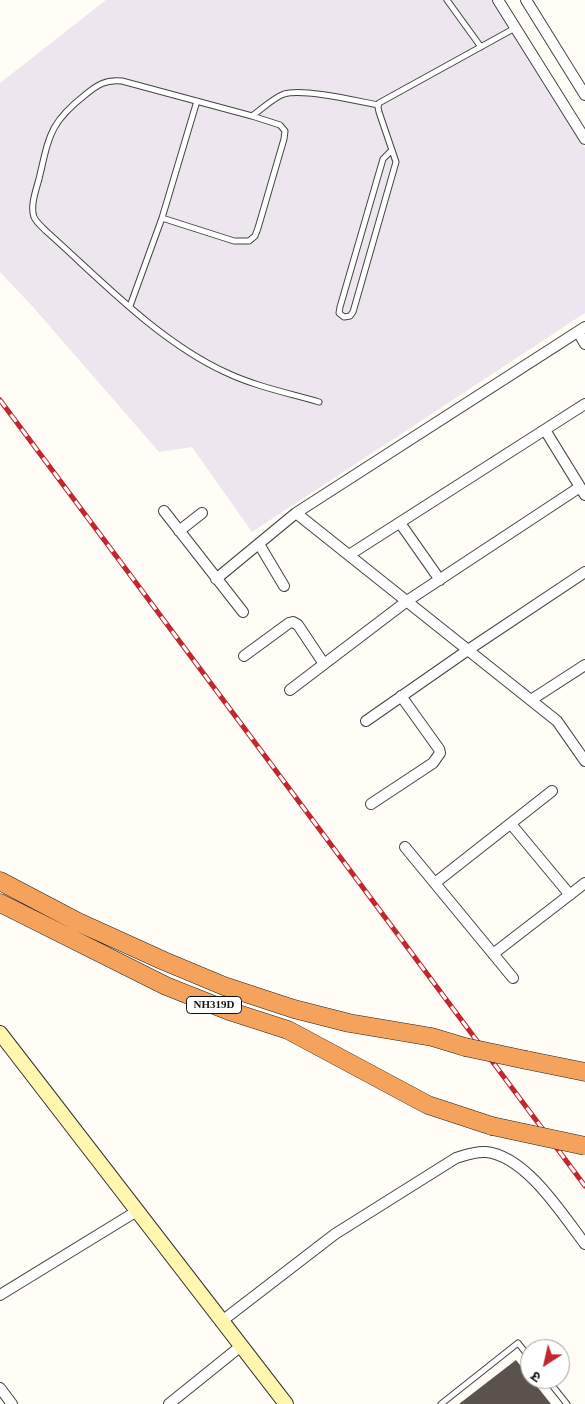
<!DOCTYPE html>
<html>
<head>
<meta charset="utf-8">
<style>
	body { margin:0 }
	#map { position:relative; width:585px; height:1404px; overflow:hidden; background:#fffdf5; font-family:Georgia,"Noto Sans Devanagari",serif }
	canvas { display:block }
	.north { position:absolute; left:520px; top:1339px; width:50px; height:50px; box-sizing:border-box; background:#fff; border:1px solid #a0a0a0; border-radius:50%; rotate:215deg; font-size:14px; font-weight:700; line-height:20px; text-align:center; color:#111 }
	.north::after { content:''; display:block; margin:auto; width:18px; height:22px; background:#c4262e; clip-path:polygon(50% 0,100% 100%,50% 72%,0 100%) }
</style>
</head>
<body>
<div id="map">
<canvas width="585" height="1404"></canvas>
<div class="north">उ</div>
</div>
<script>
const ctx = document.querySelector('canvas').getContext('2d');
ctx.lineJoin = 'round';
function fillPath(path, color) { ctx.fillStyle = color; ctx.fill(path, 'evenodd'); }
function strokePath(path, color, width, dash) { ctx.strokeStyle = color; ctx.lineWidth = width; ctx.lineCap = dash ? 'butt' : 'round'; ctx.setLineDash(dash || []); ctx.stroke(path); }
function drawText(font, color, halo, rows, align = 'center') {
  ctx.font = font + ' Georgia,serif'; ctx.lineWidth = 5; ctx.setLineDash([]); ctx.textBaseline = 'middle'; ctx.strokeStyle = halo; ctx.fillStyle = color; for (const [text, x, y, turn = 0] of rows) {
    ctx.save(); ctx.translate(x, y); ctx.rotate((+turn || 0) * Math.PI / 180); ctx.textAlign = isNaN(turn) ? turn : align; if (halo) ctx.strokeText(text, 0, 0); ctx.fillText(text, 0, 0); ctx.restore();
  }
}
fillPath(new Path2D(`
	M 106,0 L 492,0 L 585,148 L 585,313 L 252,532 L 192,447 L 159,452 L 33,307 L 0,272 L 0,83 Z`), '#eee6ef');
fillPath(new Path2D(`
	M 516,1360 L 551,1404 L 459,1404 Z`), '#5a524d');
const lane = new Path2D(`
	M 447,0 L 481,47
	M 252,116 C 262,109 273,98 284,94 C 303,88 357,101 378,105
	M 392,150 L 383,159 L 340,307 L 339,313 L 344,317 L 350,316 L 353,312 L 396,162 L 379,112 L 378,107 L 379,103 L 515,28
	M 162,218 L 234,241 L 249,241 L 255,236 L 258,228 L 284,139 L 285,131 L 280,125 L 252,116 L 122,81 C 106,79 97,85 85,95 C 49,123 49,137 39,179 C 36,190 30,206 34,217 C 36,222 42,227 46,231 C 101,280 158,341 225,372 C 254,386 288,393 319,402
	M 130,306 L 162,218 L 197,101
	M 547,1379 L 567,1404
	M 441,1404 L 518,1343 L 530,1358`);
const street = new Path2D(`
	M 498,0 L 585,139
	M 526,0 L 585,95
	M 578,332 L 585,344
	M 545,430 L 585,495
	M 164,511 L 243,612
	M 296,513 L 557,721 L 585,761
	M 400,523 L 440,580
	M 179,531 L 202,513
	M 259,544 L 284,586
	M 349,555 L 585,404
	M 216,579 L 296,513 L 585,327
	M 244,656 L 289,623 L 293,622 L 298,625 L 324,664
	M 290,690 L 407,601 L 580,487
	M 531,700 L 585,665
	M 366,721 L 468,650 L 585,572
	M 371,804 L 433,763 L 440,753 L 439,749 L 401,696
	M 511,824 L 570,895
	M 405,847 L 513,978
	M 435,883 L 552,791
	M 493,954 L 585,883
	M 0,1295 L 137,1211
	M 222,1321 L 335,1234 L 456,1158 C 466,1155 475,1151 486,1152 C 526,1156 562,1214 585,1244
	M 0,1388 L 12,1404
	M 169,1404 L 241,1346`);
const secondary = new Path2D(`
	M 0,1033 L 286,1404`);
const highway = new Path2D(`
	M 0,881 L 78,922 L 164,961 L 224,986 L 294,1009 L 349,1023 L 432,1037 L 465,1047
	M 0,903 L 166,986 L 229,1011 L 288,1030 L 428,1105 L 492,1126
	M 526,1060 L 585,1072`);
strokePath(lane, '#444', 7);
strokePath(street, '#444', 12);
strokePath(secondary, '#333', 16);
strokePath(highway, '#222', 19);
strokePath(lane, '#fff', 5);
strokePath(street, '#fff', 10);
strokePath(secondary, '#fff6b0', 14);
strokePath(highway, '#f5a25d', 18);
const rail = new Path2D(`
	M 0,400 L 585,1186`);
strokePath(rail, '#c4262e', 5);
strokePath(rail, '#fff', 3, [9]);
const highwayBridge = new Path2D(`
	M 465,1047 L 526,1060
	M 492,1126 L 585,1146`);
strokePath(highwayBridge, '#222', 19, []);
strokePath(highwayBridge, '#f5a25d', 18);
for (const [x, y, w] of [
	[214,1005,55]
]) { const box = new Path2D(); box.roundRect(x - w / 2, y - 8.5, w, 17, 4); ctx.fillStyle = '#fff'; ctx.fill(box); strokePath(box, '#111', 1); }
drawText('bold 11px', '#111', null, [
	["NH319D",214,1005]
]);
</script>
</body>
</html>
